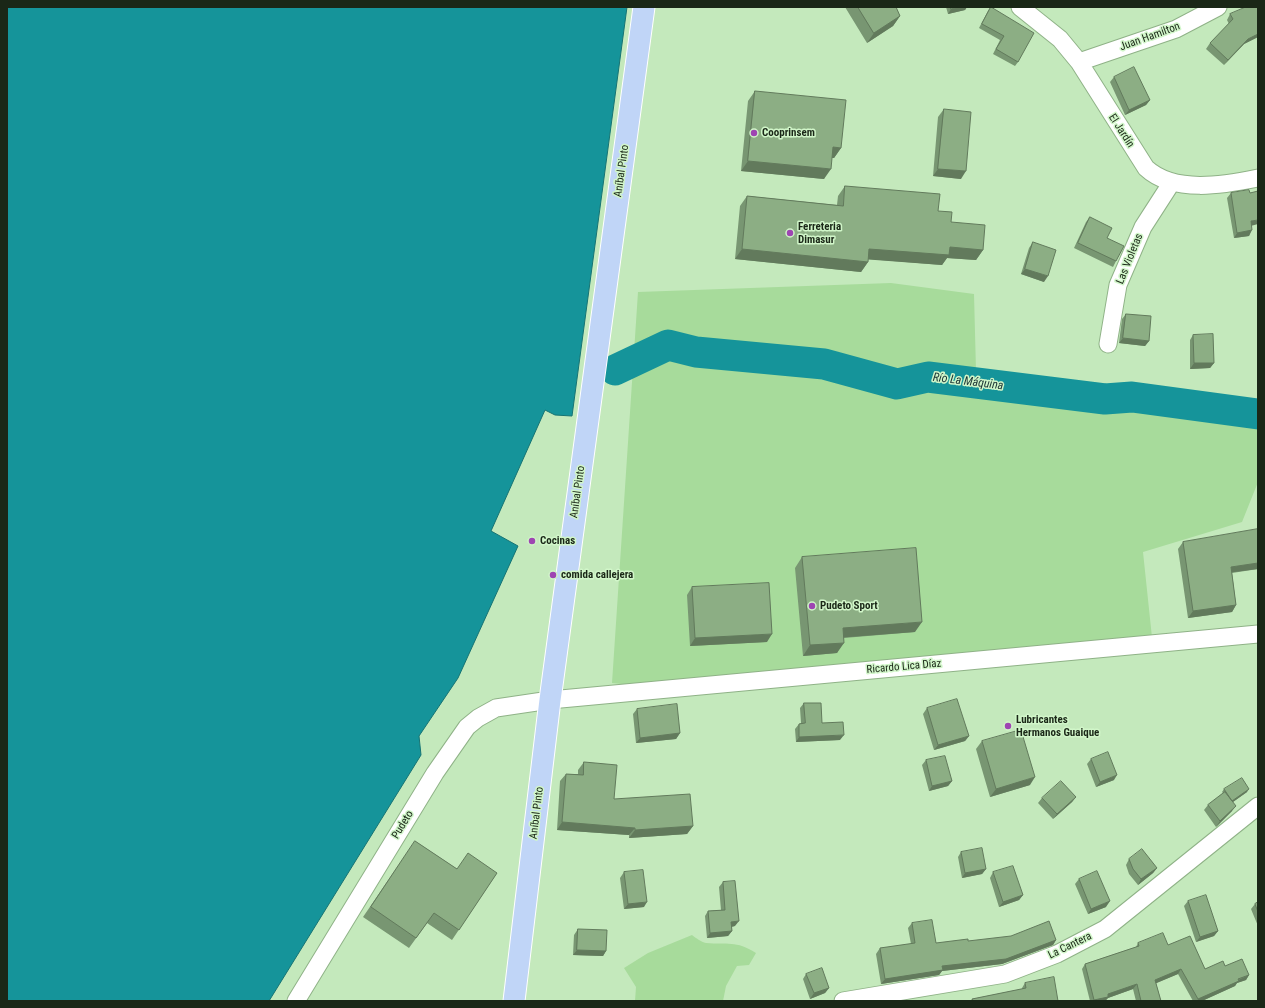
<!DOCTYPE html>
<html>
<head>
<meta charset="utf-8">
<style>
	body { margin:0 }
	#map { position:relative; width:1265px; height:1008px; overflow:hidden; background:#c4e9bc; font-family:"Roboto Condensed",sans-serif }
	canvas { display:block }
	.frame { position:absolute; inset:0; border:8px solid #1a2717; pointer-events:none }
</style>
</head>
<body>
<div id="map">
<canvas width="1265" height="1008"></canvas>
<div class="frame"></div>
</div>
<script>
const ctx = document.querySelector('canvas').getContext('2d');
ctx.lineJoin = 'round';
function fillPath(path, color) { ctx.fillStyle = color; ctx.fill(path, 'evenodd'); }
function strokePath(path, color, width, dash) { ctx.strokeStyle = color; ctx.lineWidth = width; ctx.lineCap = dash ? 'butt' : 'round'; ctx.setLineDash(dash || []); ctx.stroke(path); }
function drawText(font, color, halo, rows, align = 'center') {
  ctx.font = font + ' "Roboto Condensed",sans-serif'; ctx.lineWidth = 3; ctx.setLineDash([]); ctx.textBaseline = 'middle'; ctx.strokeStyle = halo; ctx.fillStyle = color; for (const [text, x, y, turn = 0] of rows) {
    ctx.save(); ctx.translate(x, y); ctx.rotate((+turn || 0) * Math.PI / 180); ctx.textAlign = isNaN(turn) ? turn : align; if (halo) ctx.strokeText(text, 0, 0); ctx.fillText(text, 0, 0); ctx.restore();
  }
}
fillPath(new Path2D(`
	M 891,283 L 974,294 L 976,371 L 1258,402 L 1258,482 L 1242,522 L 1143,552 L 1153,647 L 678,690 L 612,683 L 638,292 Z
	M 692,935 C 696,938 701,942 706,943 C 727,945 736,940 756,953 L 749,965 L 737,966 L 726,986 L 723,1001 L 635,1001 L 636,987 L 624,968 L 648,953 Z`), '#a7db9b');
const water = new Path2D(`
	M 7,7 L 627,7 L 572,416 L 555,415 L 545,410 L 491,531 L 518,546 L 458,678 L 419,736 L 421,755 L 269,1001 L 7,1001 Z`);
fillPath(water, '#15949a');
strokePath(water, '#167373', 1);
strokePath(new Path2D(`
	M 615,370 L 668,345 L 696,352 L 824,364 L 897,384 L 928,377 L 1105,399 L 1132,397 L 1258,414`), '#15949a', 31);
const minor = new Path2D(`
	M 1020,7 L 1060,39 L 1079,62 L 1146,168 C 1174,194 1224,185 1258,178
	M 1079,62 L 1176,29 L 1218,7
	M 1108,344 L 1118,285 L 1143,227 L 1172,182
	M 296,1001 L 435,773 L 467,727 L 478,718 L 496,708 L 550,700 L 1258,634
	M 843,1001 L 1005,974 L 1057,954 L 1105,929 L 1258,806`);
const major = new Path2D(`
	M 514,1001 L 550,700 L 644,7`);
strokePath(minor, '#8fb287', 19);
strokePath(major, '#fff', 23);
strokePath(minor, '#fff', 17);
strokePath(major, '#c0d5f7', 21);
fillPath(new Path2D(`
	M 845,7 L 896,7 L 900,16 L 893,26 L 867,43 Z
	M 946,7 L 967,7 L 965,10 L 948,14 Z
	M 991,7 L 1018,62 L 1015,66 L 993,54 L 1000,40 L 979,28 L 988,11 Z
	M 1258,7 L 1258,37 L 1244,44 L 1224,65 L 1206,49 L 1210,43 L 1229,24 L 1227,20 L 1230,14 Z
	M 1114,77 L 1150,100 L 1146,105 L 1125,115 L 1110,82 Z
	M 755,91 L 841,148 L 834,158 L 832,158 L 824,179 L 741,171 L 748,101 Z
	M 944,109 L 961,179 L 933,176 L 938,117 Z
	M 845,186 L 938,211 L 983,250 L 976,260 L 947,258 L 942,265 L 868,259 L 868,262 L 861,272 L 735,259 L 740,206 L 747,196 L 837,205 L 838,196 Z
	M 1231,193 L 1250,193 L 1252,226 L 1249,236 L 1234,238 L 1227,198 Z
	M 1090,217 L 1107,238 L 1116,261 L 1113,267 L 1074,248 L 1086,222 Z
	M 1033,242 L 1044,282 L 1021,274 L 1029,248 Z
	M 1126,314 L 1149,341 L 1145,346 L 1119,343 L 1122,319 Z
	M 1193,335 L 1214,363 L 1210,368 L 1190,369 L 1190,340 Z
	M 1258,529 L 1258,569 L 1232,573 L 1236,605 L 1232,612 L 1188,618 L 1178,549 L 1183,542 Z
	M 802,557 L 915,632 L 844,638 L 837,653 L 803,656 L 795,568 Z
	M 692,587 L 767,642 L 690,646 L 687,595 Z
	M 804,703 L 822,723 L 840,740 L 796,742 L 795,729 L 799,724 L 801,723 L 800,708 Z
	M 927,708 L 969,736 L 965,741 L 934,750 L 923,714 Z
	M 637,709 L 680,733 L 676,739 L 636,743 L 633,714 Z
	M 982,741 L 1030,785 L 990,797 L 976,749 Z
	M 1091,759 L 1114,780 L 1096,787 L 1087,764 Z
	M 926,760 L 952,781 L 948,786 L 929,791 L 922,765 Z
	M 584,762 L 614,799 L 693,826 L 687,834 L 629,838 L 629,835 L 557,830 L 560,781 L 566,774 L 578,774 L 578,770 Z
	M 1224,789 L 1247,792 L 1233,802 L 1232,811 L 1216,827 L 1204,810 L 1208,805 L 1223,793 L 1222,792 Z
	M 1076,797 L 1072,802 L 1053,819 L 1038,803 L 1042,798 Z
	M 415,841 L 457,869 L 497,873 L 452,940 L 427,923 L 409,948 L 363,917 Z
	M 961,852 L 986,869 L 982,874 L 962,878 L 958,857 Z
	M 1129,859 L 1157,868 L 1153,873 L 1138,885 L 1129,874 L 1126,865 Z
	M 624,872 L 644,907 L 624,909 L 620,878 Z
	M 993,872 L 1023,895 L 1019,900 L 999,907 L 990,878 Z
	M 1079,879 L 1106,907 L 1088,914 L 1075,884 Z
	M 723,882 L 735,926 L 732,927 L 732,931 L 728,936 L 707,938 L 705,916 L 708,911 L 721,910 L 719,887 Z
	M 1188,901 L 1218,931 L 1214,936 L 1196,942 L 1184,906 Z
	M 1258,902 L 1258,926 L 1251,909 L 1255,904 Z
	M 912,923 L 936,943 L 968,941 L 1056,940 L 1053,945 L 1002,964 L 942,971 L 939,975 L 881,984 L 876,954 L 880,948 L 911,944 L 908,928 Z
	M 578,929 L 606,951 L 603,956 L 573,955 L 574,935 Z
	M 1138,943 L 1168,945 L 1205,969 L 1225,966 L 1249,975 L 1246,980 L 1237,983 L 1235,986 L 1202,1001 L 1193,1001 L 1178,974 L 1156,983 L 1161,1001 L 1136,1001 L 1133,989 L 1108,998 L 1105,1001 L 1090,1001 L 1082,969 L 1085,964 L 1136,947 Z
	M 806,974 L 829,988 L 825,993 L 810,999 L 803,979 Z
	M 1025,983 L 1058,1001 L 971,1001 L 972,999 L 1022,989 L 1022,988 Z`), '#789672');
fillPath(new Path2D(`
	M 959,7 L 967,7 L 965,10 L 948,14 L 951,9 Z
	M 900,16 L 893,26 L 867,43 L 874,33 Z
	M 1258,34 L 1258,37 L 1244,44 L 1224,65 L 1228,60 L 1248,39 Z
	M 1150,100 L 1146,105 L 1125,115 L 1129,110 Z
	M 833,147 L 841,148 L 834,158 L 826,157 Z
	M 748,161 L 831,169 L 824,179 L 741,171 Z
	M 938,169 L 966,171 L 961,179 L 933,176 Z
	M 1258,220 L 1258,224 L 1247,227 L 1251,221 Z
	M 1252,230 L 1249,236 L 1234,238 L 1237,233 Z
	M 950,247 L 983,250 L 976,260 L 947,258 L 942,265 L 862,259 L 869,249 Z
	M 742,249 L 868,262 L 861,272 L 735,259 Z
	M 1025,269 L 1048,276 L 1044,282 L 1021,274 Z
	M 1123,338 L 1149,341 L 1145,346 L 1119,343 Z
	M 1194,363 L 1214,363 L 1210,368 L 1190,369 Z
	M 1258,563 L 1258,569 L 1226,573 L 1231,567 Z
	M 1236,605 L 1232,612 L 1188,618 L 1193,611 Z
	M 922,622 L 915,632 L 836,638 L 843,628 Z
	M 772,634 L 767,642 L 690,646 L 695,638 Z
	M 844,643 L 837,653 L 803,656 L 810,645 Z
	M 680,733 L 676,739 L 636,743 L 640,738 Z
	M 844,735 L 840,740 L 796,742 L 799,737 Z
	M 969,736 L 965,741 L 934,750 L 938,745 Z
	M 1117,775 L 1114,780 L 1096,787 L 1100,782 Z
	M 1035,777 L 1030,785 L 990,797 L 996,789 Z
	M 952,781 L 948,786 L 929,791 L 932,786 Z
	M 1249,789 L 1247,792 L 1230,804 L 1232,801 Z
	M 1076,797 L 1072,802 L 1053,819 L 1057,814 Z
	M 1236,806 L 1232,811 L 1216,827 L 1220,821 Z
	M 562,822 L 635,828 L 629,835 L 557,830 Z
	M 693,826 L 687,834 L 629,838 L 635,830 Z
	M 1157,868 L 1153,873 L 1138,885 L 1141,879 Z
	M 986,869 L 982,874 L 962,878 L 965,873 Z
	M 1023,895 L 1019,900 L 999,907 L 1003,902 Z
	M 1110,901 L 1106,907 L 1088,914 L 1091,909 Z
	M 647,902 L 644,907 L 624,909 L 628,904 Z
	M 739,921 L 735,926 L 728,927 L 731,922 Z
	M 732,931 L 728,936 L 707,938 L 710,933 Z
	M 1218,931 L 1214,936 L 1196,942 L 1200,937 Z
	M 1056,940 L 1053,945 L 1002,964 L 942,971 L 939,975 L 881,984 L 885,979 Z
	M 577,950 L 606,951 L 603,956 L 573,955 Z
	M 1181,969 L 1178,974 L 1152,985 L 1155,980 Z
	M 1249,975 L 1246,980 L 1237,983 L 1235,986 L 1202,1001 L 1197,1001 L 1198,999 Z
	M 1137,984 L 1133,989 L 1108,998 L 1105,1001 L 1094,1001 L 1094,1000 L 1108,994 Z
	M 829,988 L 825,993 L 810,999 L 814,993 Z`), '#627a5c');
const building = new Path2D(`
	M 858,7 L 896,7 L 900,16 L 874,33 Z
	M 951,7 L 959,7 L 951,9 Z
	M 991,7 L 1034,33 L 1018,62 L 996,49 L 1004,36 L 982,24 Z
	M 1246,7 L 1258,7 L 1258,34 L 1248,39 L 1228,60 L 1210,43 L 1233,19 L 1230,14 Z
	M 1134,67 L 1150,100 L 1129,110 L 1114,77 Z
	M 755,91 L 846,100 L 841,148 L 833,147 L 831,169 L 748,161 Z
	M 944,109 L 971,112 L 966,171 L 938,169 Z
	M 845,186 L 940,194 L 938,211 L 952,212 L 951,222 L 985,225 L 983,250 L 950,247 L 949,255 L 869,249 L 868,262 L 742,249 L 747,196 L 843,206 Z
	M 1249,190 L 1250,193 L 1258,191 L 1258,220 L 1251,221 L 1252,230 L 1237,233 L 1231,193 Z
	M 1090,217 L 1112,228 L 1107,238 L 1124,246 L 1116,261 L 1078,243 Z
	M 1033,242 L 1056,250 L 1048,276 L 1025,269 Z
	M 1126,314 L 1151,316 L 1149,341 L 1123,338 Z
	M 1213,334 L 1214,363 L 1194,363 L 1193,335 Z
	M 1258,529 L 1258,563 L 1231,567 L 1236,605 L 1193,611 L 1183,542 Z
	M 916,548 L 922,622 L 843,628 L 844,643 L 810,645 L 802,557 Z
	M 769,583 L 772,634 L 695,638 L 692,587 Z
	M 957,699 L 969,736 L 938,745 L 927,708 Z
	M 804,703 L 821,703 L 822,723 L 843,722 L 844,735 L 799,737 L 799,724 L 805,723 Z
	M 677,704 L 680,733 L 640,738 L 637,709 Z
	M 1021,730 L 1035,777 L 996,789 L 982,741 Z
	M 1108,752 L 1117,775 L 1100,782 L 1091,759 Z
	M 945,756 L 952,781 L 932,786 L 926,760 Z
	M 584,762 L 617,765 L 614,799 L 690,794 L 693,826 L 635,830 L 635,828 L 562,822 L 566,774 L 583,775 Z
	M 1242,778 L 1249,789 L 1232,801 L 1224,789 Z
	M 1061,781 L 1076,797 L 1057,814 L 1042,798 Z
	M 1225,792 L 1236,806 L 1220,821 L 1208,805 Z
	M 415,841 L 457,869 L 468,853 L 497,873 L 459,930 L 434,913 L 416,938 L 371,907 Z
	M 982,848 L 986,869 L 965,873 L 961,852 Z
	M 1142,849 L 1157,868 L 1141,879 L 1133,869 L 1129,859 Z
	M 1013,866 L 1023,895 L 1003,902 L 993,872 Z
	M 643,870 L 647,902 L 628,904 L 624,872 Z
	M 1097,871 L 1110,901 L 1091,909 L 1079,879 Z
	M 735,881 L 739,921 L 731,922 L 732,931 L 710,933 L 708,911 L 725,910 L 723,882 Z
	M 1206,895 L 1218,931 L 1200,937 L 1188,901 Z
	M 1258,902 L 1258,912 L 1255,904 Z
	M 932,920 L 936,943 L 968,939 L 968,941 L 1011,936 L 1049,921 L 1056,940 L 1006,959 L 942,966 L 943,970 L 885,979 L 880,948 L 915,943 L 912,923 Z
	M 578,929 L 607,930 L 606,951 L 577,950 Z
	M 1163,933 L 1168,945 L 1190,936 L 1205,969 L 1223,961 L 1225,966 L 1242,959 L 1249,975 L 1238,979 L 1239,981 L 1198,999 L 1181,969 L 1155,980 L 1161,1001 L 1141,1001 L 1137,984 L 1108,994 L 1108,997 L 1094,1000 L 1085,964 L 1139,946 L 1138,943 Z
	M 822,968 L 829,988 L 814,993 L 806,974 Z
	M 1054,977 L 1058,1001 L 973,1001 L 972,999 L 1026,988 L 1025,983 Z`);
fillPath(building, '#8cae84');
strokePath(building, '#627a5c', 1);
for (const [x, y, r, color] of [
	[754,133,4,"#9e45b2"],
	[790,233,4,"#9e45b2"],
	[532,541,4,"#9e45b2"],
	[553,575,4,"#9e45b2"],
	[812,606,4,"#9e45b2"],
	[1008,726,4,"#9e45b2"]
]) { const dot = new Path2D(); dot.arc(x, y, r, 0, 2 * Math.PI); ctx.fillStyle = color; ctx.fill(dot); strokePath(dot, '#d1f6c9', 1.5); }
drawText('11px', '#1a2717', '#d1f6c9', [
	["Juan Hamilton",1150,37,-20],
	["El Jardín",1121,131,57],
	["Aníbal Pinto",622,171,-82],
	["Las Violetas",1130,259,-68],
	["Aníbal Pinto",578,492,-82],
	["Ricardo Lica Díaz",904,667,-5],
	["Aníbal Pinto",537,813,-83],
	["Pudeto",403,825,-59],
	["La Cantera",1070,946,-26]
]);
drawText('bold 11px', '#1a2717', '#d1f6c9', [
	["Cooprinsem",762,133],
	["Ferreteria",798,227],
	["Dimasur",798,240],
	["Cocinas",540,541],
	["comida callejera",561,575],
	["Pudeto Sport",820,606],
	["Lubricantes",1016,720],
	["Hermanos Guaique",1016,733]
], 'left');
drawText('italic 12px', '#193133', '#d1f6c9', [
	["Río La Máquina",968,382,7]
]);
</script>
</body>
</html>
